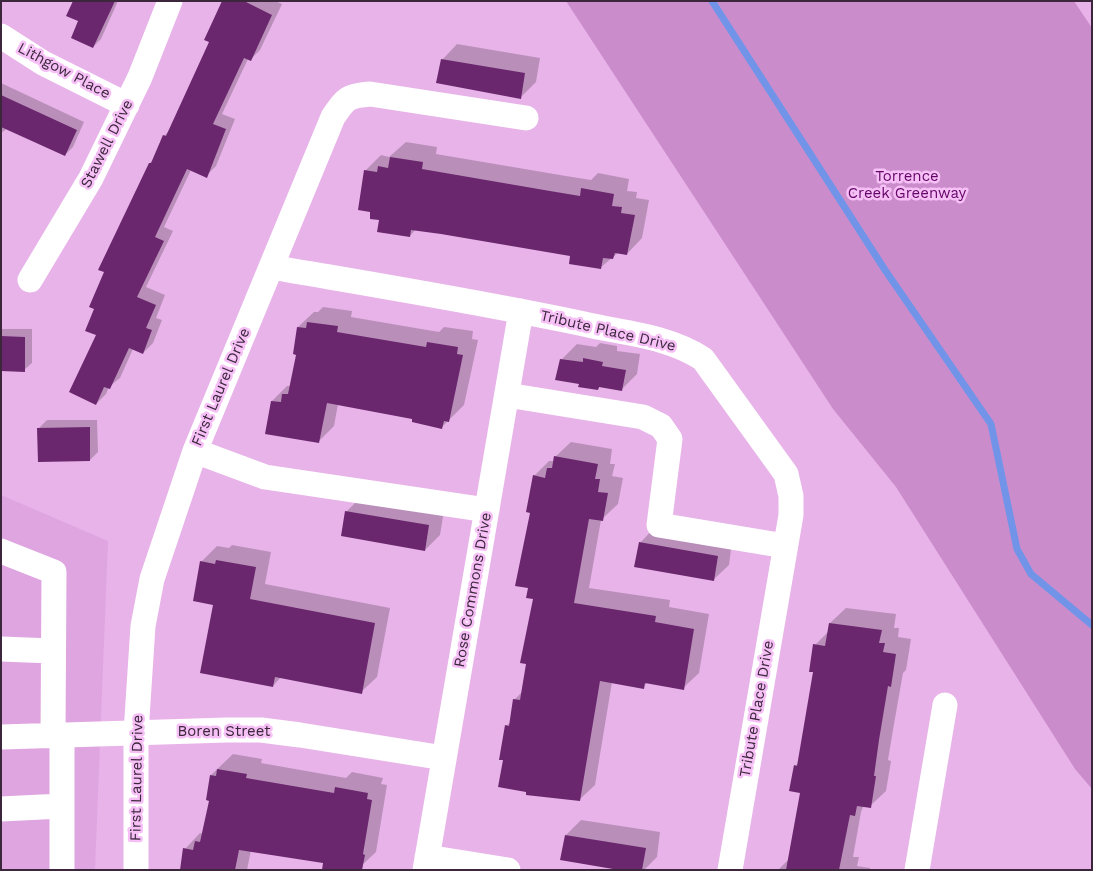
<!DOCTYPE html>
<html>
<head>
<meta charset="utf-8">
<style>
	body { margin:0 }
	#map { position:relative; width:1093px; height:871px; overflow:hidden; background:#e8b3e9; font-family:"Work Sans",sans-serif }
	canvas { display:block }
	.frame { position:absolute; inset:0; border:2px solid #3b263b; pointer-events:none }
</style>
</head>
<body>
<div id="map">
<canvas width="1093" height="871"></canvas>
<div class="frame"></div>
</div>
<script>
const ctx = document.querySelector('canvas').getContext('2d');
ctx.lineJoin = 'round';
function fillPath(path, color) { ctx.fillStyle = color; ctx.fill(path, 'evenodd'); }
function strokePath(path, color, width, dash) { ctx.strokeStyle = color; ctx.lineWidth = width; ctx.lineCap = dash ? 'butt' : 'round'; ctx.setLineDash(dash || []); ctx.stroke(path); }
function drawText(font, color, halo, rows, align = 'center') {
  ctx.font = font + ' "Work Sans",sans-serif'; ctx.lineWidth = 5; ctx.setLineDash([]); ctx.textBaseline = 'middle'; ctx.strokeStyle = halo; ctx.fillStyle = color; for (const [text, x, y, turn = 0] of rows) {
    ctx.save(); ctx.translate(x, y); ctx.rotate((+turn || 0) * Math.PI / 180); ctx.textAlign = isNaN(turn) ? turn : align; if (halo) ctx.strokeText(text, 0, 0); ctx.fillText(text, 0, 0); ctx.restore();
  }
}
fillPath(new Path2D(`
	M 1,495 L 108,541 L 95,870 L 1,870 Z`), '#dfa5e0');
fillPath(new Path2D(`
	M 566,1 L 1074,1 L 1092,28 L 1092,789 L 1075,769 L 896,487 L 833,409 Z`), '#cb8ccc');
fillPath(new Path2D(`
	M 74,1 L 118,1 L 101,39 L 93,47 L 80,21 Z
	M 223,1 L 275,1 L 282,4 L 260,50 L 250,60 L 248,59 L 222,114 L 235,119 L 216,166 L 206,176 L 191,170 L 164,227 L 173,231 L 146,287 L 165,295 L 156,318 L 162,320 L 153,343 L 143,353 L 133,349 L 120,378 L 109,387 L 106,394 L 96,404 L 97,334 L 150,163 L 154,160 L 164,136 L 171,129 L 211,42 Z
	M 457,44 L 540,58 L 536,82 L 520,98 L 442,60 Z
	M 1,83 L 84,122 L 73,147 L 65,155 L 7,128 L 3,132 L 1,131 Z
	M 406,142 L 437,147 L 436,154 L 566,176 L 591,180 L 598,173 L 629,179 L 627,191 L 637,192 L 636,198 L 649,200 L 642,238 L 627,254 L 619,252 L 600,268 L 571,255 L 416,229 L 410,236 L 381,219 L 365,171 L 381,155 L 389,157 Z
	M 323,307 L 352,311 L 351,317 L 439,332 L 444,327 L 473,331 L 472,339 L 478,340 L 464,405 L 442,427 L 414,418 L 338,404 L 334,426 L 319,441 L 272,401 L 287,386 L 291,386 L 297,354 L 298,327 L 314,312 L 318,312 Z
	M 1,329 L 32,329 L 32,363 L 24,370 L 1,370 Z
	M 600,343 L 617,346 L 617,351 L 640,354 L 637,374 L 621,390 L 601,386 L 597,389 L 581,383 L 561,360 L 577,344 L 596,347 Z
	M 47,420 L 97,420 L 98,452 L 90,460 L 39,428 Z
	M 571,442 L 612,449 L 610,464 L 615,464 L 612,476 L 623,478 L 618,504 L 601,520 L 589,588 L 670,600 L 669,607 L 709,614 L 699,673 L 683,688 L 648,682 L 643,687 L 612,682 L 595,785 L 579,800 L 504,759 L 506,726 L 511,722 L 514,700 L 523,691 L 535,598 L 531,512 L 534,476 L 549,461 L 554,461 L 555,457 Z
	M 362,496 L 444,510 L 440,535 L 425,550 L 343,535 L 347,511 Z
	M 655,527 L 732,541 L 729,565 L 713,580 L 640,543 Z
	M 232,545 L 271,552 L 265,584 L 390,608 L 377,677 L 361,692 L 281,677 L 273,686 L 214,604 L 194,600 L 202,561 L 217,546 L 229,548 Z
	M 846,608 L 896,614 L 894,628 L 899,628 L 898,637 L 911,639 L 906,670 L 903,673 L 894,724 L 888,760 L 891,761 L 886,791 L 870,806 L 864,805 L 861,812 L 853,857 L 859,857 L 857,866 L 870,868 L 870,870 L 778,870 L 789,859 L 802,792 L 795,766 L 799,762 L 814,671 L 815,645 L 829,631 L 830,623 Z
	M 233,754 L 262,759 L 261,763 L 346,778 L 352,772 L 383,778 L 381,784 L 387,785 L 376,852 L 360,867 L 251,850 L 247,870 L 181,870 L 185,849 L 200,833 L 203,834 L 210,800 L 211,775 Z
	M 581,820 L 660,832 L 657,857 L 644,870 L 626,870 L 566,835 Z`), '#0003');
strokePath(new Path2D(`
	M 712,1 L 885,270 L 991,424 L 1017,549 L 1031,574 L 1092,625`), '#7194e9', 7);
fillPath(new Path2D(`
	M 73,1 L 115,1 L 93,48 L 71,38 L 78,21 L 66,16 Z
	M 222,1 L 244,1 L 272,15 L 251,61 L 244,58 L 213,124 L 226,129 L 207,178 L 187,169 L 155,237 L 164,241 L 137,297 L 156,305 L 146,328 L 152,330 L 143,354 L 129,348 L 110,389 L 104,387 L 96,405 L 69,392 L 96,335 L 85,331 L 94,309 L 89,307 L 104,272 L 98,270 L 149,163 L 151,163 L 163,135 L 166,136 L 209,42 L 204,40 Z
	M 441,59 L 525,73 L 521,99 L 436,83 Z
	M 1,95 L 77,130 L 65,156 L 1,127 Z
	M 390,157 L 423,162 L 422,169 L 550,191 L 580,196 L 581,188 L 614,194 L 612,206 L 622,207 L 621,213 L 635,215 L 627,255 L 615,253 L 613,259 L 603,258 L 601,269 L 569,264 L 570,256 L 441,234 L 411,230 L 410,237 L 377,232 L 379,220 L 370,219 L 370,212 L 358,210 L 364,170 L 377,172 L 378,166 L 388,168 Z
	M 307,322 L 338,326 L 337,332 L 426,347 L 427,342 L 458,347 L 457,354 L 463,355 L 449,422 L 444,421 L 442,429 L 412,422 L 412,419 L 327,403 L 319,443 L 265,434 L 271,401 L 281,402 L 282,394 L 288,394 L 296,355 L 293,354 L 297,327 L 306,328 Z
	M 1,336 L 25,337 L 25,372 L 1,371 Z
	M 583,358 L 603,362 L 602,366 L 626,370 L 622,391 L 599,387 L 598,390 L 578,387 L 579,384 L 555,380 L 560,359 L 583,362 Z
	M 90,427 L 90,461 L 38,462 L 37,428 Z
	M 554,456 L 598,464 L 595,479 L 600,479 L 598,492 L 608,493 L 603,521 L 589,519 L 574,603 L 656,616 L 655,622 L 694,629 L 684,690 L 645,683 L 644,689 L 600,681 L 580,801 L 526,795 L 526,792 L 498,787 L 503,760 L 499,760 L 505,725 L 509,726 L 513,699 L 520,700 L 526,664 L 520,663 L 533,599 L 526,598 L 528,588 L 515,586 L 530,513 L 526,512 L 533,475 L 545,478 L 547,468 L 552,468 Z
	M 345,511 L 429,525 L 425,551 L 341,536 Z
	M 639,542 L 718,556 L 714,581 L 634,567 Z
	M 216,560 L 256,567 L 250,599 L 375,623 L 362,694 L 275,677 L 273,687 L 200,673 L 213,605 L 193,601 L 200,561 L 215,564 Z
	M 829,623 L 882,630 L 879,643 L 885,643 L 883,652 L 896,654 L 891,687 L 888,686 L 879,740 L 874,776 L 876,776 L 871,808 L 857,806 L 855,816 L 850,815 L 839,870 L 786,870 L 800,793 L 789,791 L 794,765 L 797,766 L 813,672 L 809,672 L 813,644 L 825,646 Z
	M 217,769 L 247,774 L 246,778 L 334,793 L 335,787 L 368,793 L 367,799 L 372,800 L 363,854 L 365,855 L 362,870 L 322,870 L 323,863 L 239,850 L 235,870 L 180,870 L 183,848 L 193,850 L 195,841 L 200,842 L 209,801 L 206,800 L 210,775 L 216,776 Z
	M 565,835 L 646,848 L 642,870 L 619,870 L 560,860 Z`), '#6a276d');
strokePath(new Path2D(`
	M 1,36 L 43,63 L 127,105
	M 271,267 C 375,285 480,302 584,324 C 623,333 669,336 703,359 L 786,474 L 791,496 L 791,515 L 730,870
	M 30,280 L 91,178 L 140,77 L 170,1
	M 507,395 L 643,417 L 661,426 L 670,439 L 659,525 L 785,546
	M 195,451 L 265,477 L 487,510
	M 1,551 L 54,572 L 53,736
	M 1,649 L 53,651
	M 62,736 L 62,870
	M 1,737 L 227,730 L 261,730 L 300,735 L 444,758
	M 1,809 L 62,806
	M 427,857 L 508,870
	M 136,870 L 136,733 L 143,626 L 152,579 L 195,451 L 333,117 C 346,98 347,96 370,94 L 526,118
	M 425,870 L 521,311
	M 917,870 L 945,705`), '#fff', 25);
drawText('15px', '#3b263b', '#f6c0f6', [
	["Lithgow Place",64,71,28],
	["Stawell Drive",107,144,-63],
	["Tribute Place Drive",608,331,13],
	["First Laurel Drive",221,387,-67],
	["Rose Commons Drive",473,590,-80],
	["Tribute Place Drive",757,709,-80],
	["Boren Street",224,732],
	["First Laurel Drive",137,778,-89]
]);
drawText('15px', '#640568', '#f6c0f6', [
	["Torrence",907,177],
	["Creek Greenway",907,194]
]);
</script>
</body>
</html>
